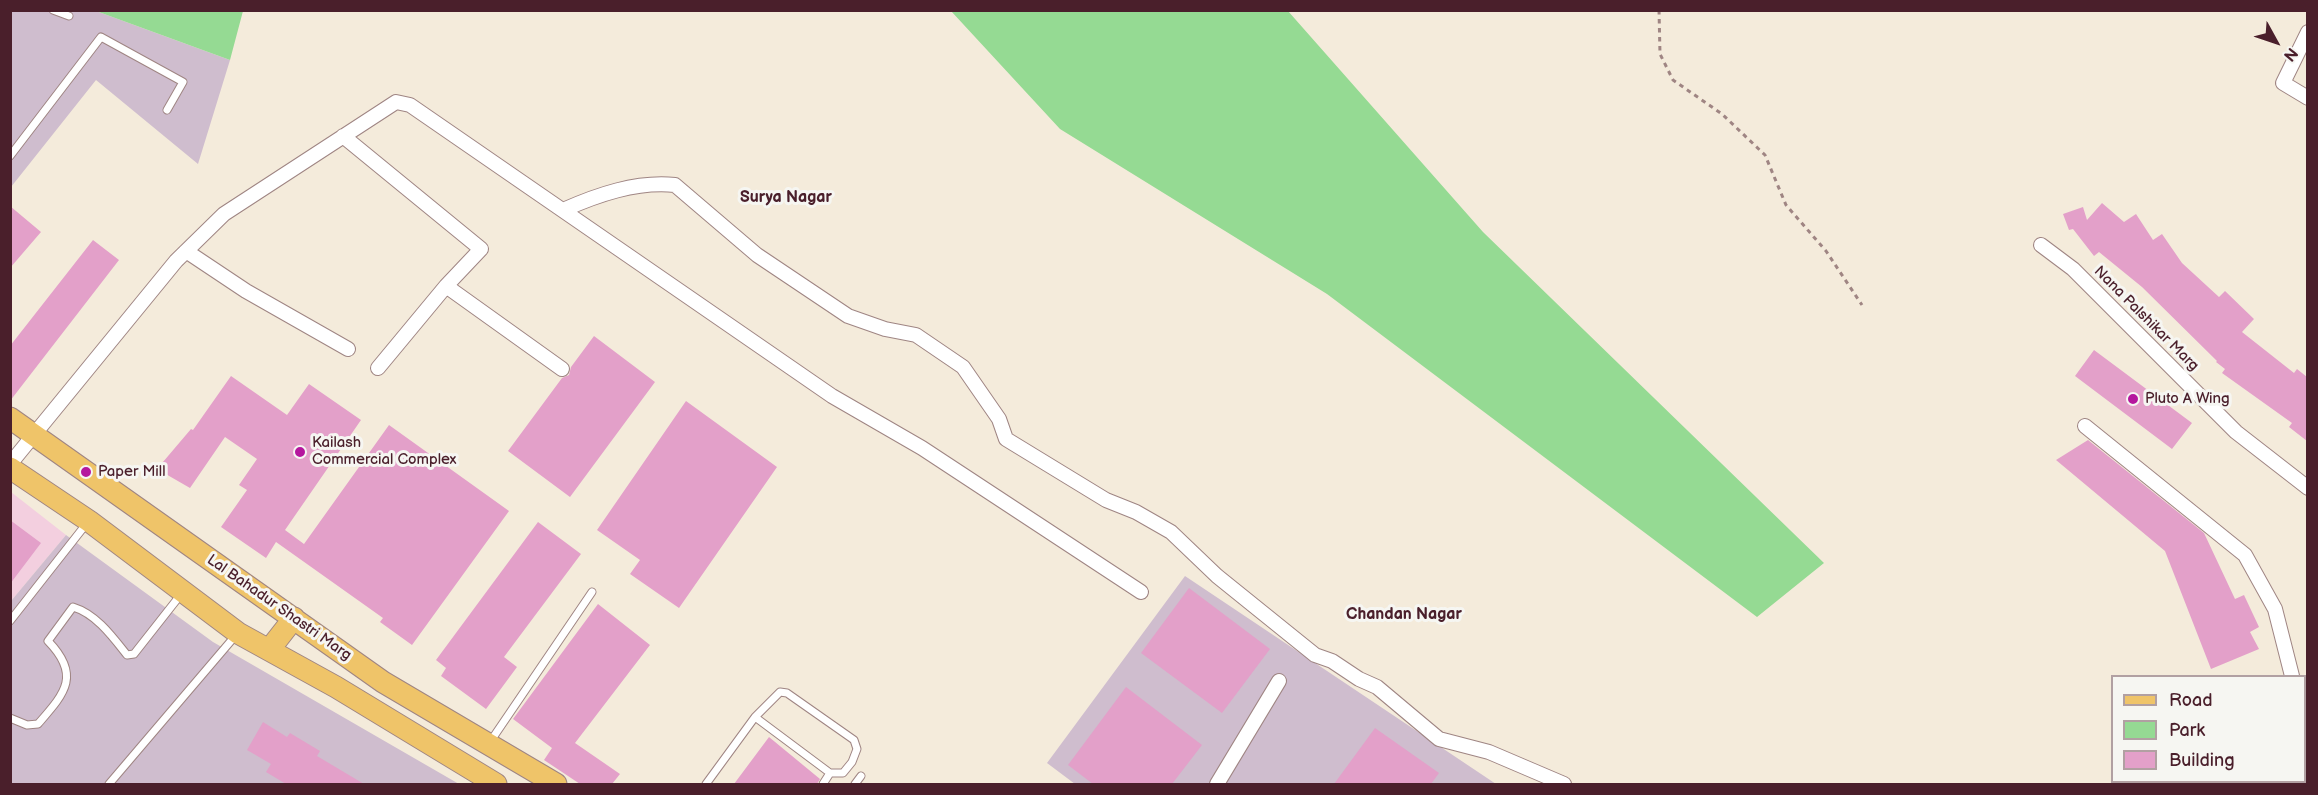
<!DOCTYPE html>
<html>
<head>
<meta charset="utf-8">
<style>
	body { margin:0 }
	#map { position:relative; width:2318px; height:795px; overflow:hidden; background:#f4ebdb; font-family:"Balsamiq Sans",sans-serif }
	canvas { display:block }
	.frame { position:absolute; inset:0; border:12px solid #4a1f2b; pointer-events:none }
	.legend { position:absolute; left:2111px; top:675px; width:195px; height:108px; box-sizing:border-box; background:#f6f6f2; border:2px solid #b1a0a2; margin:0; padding:8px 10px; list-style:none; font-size:18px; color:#4a1f2b }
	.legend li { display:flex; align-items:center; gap:12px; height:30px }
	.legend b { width:30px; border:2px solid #b1a0a2 }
	.north { position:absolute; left:2246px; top:12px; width:60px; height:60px; -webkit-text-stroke:4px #f6f6f2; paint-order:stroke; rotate:130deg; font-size:16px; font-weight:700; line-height:24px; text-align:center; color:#4a1f2b }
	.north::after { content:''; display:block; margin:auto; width:21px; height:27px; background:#4a1f2b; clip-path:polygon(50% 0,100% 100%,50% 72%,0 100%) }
</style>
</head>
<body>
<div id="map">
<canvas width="2318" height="795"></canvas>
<div class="frame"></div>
<ul class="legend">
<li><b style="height:8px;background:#efc469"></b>Road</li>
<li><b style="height:16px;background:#95da93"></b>Park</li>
<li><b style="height:16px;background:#e3a0c9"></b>Building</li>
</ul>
<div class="north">N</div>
</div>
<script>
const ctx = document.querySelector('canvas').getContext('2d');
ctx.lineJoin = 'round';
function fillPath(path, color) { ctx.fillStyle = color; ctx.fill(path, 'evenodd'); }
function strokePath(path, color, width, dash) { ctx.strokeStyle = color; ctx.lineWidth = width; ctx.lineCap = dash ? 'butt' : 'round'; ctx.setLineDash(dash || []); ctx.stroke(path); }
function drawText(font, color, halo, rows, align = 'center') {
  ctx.font = font + ' "Balsamiq Sans",sans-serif'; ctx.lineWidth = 6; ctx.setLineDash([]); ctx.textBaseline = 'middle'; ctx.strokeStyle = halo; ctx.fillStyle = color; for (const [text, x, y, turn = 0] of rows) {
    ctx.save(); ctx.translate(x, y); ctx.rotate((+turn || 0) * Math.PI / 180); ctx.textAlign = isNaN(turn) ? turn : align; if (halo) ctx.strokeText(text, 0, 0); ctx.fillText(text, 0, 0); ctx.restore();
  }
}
fillPath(new Path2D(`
	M 11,492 L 66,535 L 11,601 Z`), '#f3cfdf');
fillPath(new Path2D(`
	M 11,11 L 96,11 L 230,60 L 198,164 L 96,80 L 11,187 Z
	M 66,535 L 213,642 L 459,784 L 11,784 L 11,601 Z
	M 1185,576 L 1496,784 L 1075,784 L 1047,763 Z`), '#cfbdce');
fillPath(new Path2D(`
	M 96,11 L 243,11 L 230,60 Z
	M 951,11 L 1288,11 L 1483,232 L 1824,563 L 1757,617 L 1327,294 L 1060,129 Z`), '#95da93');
fillPath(new Path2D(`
	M 2102,203 L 2124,222 L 2136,214 L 2153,240 L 2162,234 L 2182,263 L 2219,297 L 2225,291 L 2254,319 L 2242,332 L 2294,373 L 2297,369 L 2307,377 L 2307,441 L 2289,427 L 2292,423 L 2222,373 L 2225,369 L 2216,362 L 2217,361 L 2142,287 L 2099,252 L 2094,256 L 2073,229 L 2069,230 L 2063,214 L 2083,207 L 2087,220 Z
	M 10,206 L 41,232 L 10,268 Z
	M 93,240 L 119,260 L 10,401 L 10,346 Z
	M 594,336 L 655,382 L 570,497 L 508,451 L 562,378 L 569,375 L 571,367 Z
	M 2094,350 L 2192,423 L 2172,449 L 2075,376 Z
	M 231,376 L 287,415 L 309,384 L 361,420 L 285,530 L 304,544 L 389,425 L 509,511 L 412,645 L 380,622 L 383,618 L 276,542 L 266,558 L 221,527 L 247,490 L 239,485 L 257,459 L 225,437 L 190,488 L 157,469 L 191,429 L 193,430 Z
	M 686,401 L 777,467 L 679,608 L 630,574 L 640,560 L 597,530 Z
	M 2088,440 L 2204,533 L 2235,599 L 2244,595 L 2259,627 L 2250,632 L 2259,649 L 2211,669 L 2165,551 L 2056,460 Z
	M 10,520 L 41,543 L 10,584 Z
	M 538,522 L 581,554 L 504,657 L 517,667 L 486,709 L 441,676 L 446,668 L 436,660 Z
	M 1189,588 L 1270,649 L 1222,713 L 1141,653 Z
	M 598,604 L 650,645 L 575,743 L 620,774 L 612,784 L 580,784 L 544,760 L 552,748 L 513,719 Z
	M 1126,687 L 1202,745 L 1172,784 L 1093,784 L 1068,765 Z
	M 263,722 L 287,737 L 290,733 L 320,751 L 317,756 L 364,784 L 286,784 L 266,772 L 271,764 L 247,750 Z
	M 1375,728 L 1439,773 L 1431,784 L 1334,784 Z
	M 769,737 L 820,779 L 817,784 L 734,784 Z`), '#e3a0c9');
const lane = new Path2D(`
	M 53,10 L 69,16
	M 10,156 L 101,37 L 183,82 L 167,110
	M 10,621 L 87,523
	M 10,718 L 27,725 L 38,724 C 64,694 82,676 48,641 L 73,607 C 96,614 112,636 127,655 L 134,654 L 182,593
	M 490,742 L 592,592
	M 109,784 L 236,635
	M 706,784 L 755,717 L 780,692 L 787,693 L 854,740 L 857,749 L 852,762 L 843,773 L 830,773 L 755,717
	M 823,784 L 830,773
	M 855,784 L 861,776`);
const street = new Path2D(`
	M 2308,32 L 2283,83 L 2308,98
	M 343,136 L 481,249 L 446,286 L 562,369
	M 563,210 C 597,195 636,181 675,185 L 757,255 L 848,316 L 885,329 L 916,335 L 963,367 L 999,419 L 1006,439 L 1106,500 L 1136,512 L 1171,532 L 1217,576 L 1315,655 L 1332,661 L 1359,679 L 1377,687 L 1439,739 L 1489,752 L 1564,784
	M 2041,245 L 2073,269 L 2236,432 L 2308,488
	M 186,251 L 246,291 L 348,349
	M 378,368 L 446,286
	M 2085,426 L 2245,555 L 2275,609 L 2292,676
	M 10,464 L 176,261 L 224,214 L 396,102 L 410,105 L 832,396 L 922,448 L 1141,592
	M 2304,739 L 2308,748
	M 2304,775 L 2308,770
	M 1217,784 L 1279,681
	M 2221,784 L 2221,782
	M 2280,784 L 2282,782`);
const primary = new Path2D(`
	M 10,418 L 383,682 L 556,784
	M 10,468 L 89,521 L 238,633 L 336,687 L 496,784
	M 269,650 L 294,618`);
strokePath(lane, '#9f8583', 9);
strokePath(street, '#9f8583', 16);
strokePath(primary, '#9f8583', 23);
strokePath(new Path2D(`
	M 1659,10 L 1660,54 L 1673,80 L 1722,114 L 1765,155 L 1786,205 L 1826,251 L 1862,305`), '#9f8583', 3, [4.5, 4.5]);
strokePath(lane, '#fff', 7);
strokePath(street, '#fff', 14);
strokePath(primary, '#efc469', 21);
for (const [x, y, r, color] of [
	[2133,399,6,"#b5179e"],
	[300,452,6,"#b5179e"],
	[86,472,6,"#b5179e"]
]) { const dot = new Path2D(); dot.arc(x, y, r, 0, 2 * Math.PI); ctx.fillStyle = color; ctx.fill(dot); strokePath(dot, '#f6f6f2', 2); }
drawText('15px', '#4a1f2b', '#f6f6f2', [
	["Nana Palshikar Marg",2146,319,45],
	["Lal Bahadur Shastri Marg",279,608,35]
]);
drawText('15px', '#4a1f2b', '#f6f6f2', [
	["Pluto A Wing",2145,399],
	["Kailash",312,443],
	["Commercial Complex",312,460],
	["Paper Mill",98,472]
], 'left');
drawText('bold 16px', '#4a1f2b', '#f6f6f2', [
	["Surya Nagar",786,198],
	["Chandan Nagar",1404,615]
]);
</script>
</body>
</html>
